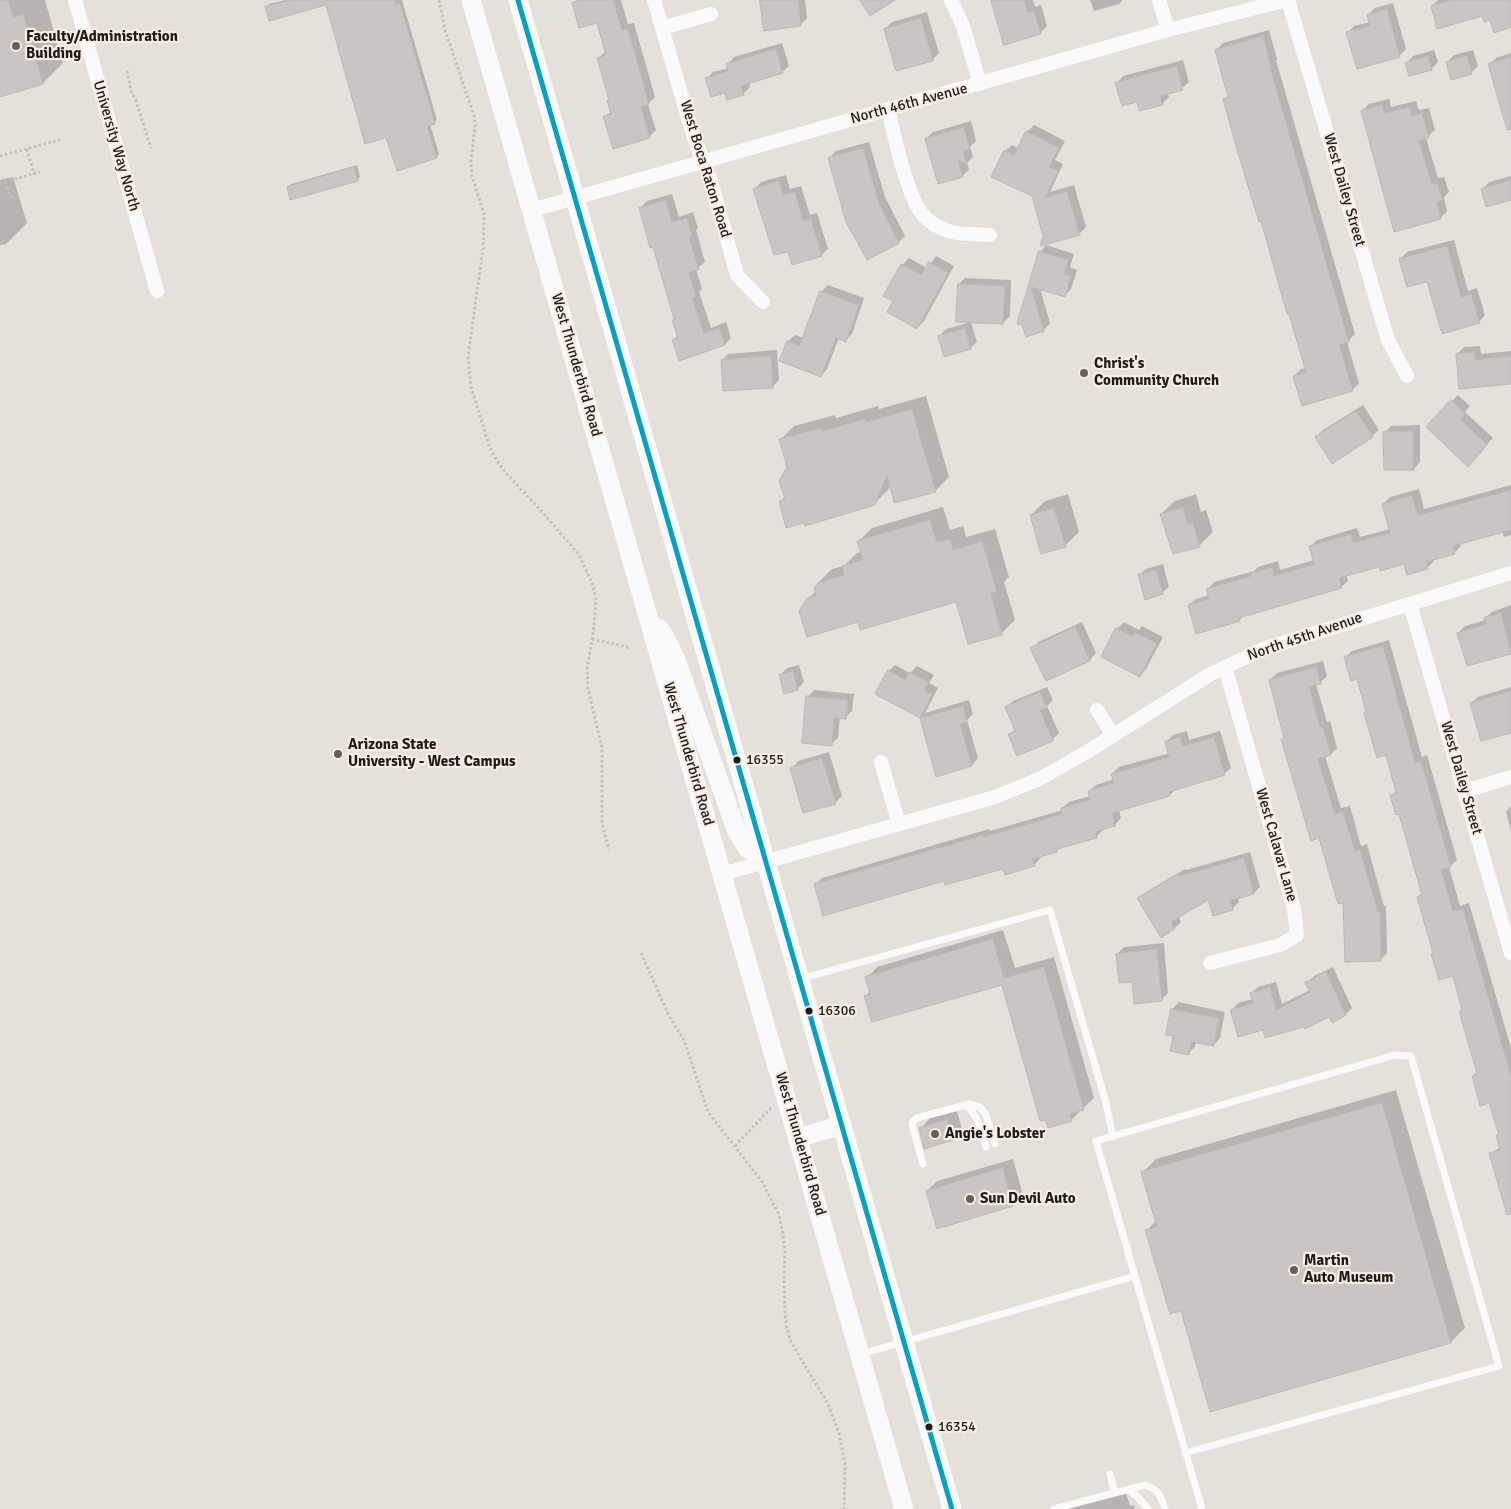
<!DOCTYPE html>
<html>
<head>
<meta charset="utf-8">
<style>
	body { margin:0 }
	canvas { display:block; background:#e6e0db }
</style>
</head>
<body>
<canvas width="1511" height="1509"></canvas>
<script>
const ctx = document.querySelector('canvas').getContext('2d');
ctx.lineJoin = 'round';
function fillPath(path, color) { ctx.fillStyle = color; ctx.fill(path, 'evenodd'); }
function strokePath(path, color, width, dash) { ctx.strokeStyle = color; ctx.lineWidth = width; ctx.lineCap = dash ? 'butt' : 'round'; ctx.setLineDash(dash || []); ctx.stroke(path); }
function drawText(font, color, halo, rows, align = 'center') {
  ctx.font = font + ' Signika,sans-serif'; ctx.lineWidth = 4.5; ctx.setLineDash([]); ctx.textBaseline = 'middle'; ctx.strokeStyle = halo; ctx.fillStyle = color; for (const [text, x, y, turn = 0] of rows) {
    ctx.save(); ctx.translate(x, y); ctx.rotate((+turn || 0) * Math.PI / 180); ctx.textAlign = isNaN(turn) ? turn : align; if (halo) ctx.strokeText(text, 0, 0); ctx.fillText(text, 0, 0); ctx.restore();
  }
}
fillPath(new Path2D(`
	M 0,0 L 45,0 L 63,63 L 43,83 L 0,96 Z
	M 285,0 L 402,0 L 437,120 L 430,124 L 439,154 L 436,157 L 327,4 L 266,7 L 269,4 Z
	M 577,0 L 621,0 L 628,24 L 634,23 L 655,97 L 648,104 L 656,130 L 649,137 L 605,117 L 611,111 L 608,101 L 610,99 L 598,58 L 605,52 L 598,21 L 574,3 Z
	M 761,0 L 805,0 L 807,18 L 800,25 Z
	M 992,0 L 1033,0 L 1035,7 L 1041,5 L 1047,26 L 1040,33 Z
	M 1090,0 L 1123,0 L 1119,4 L 1094,11 Z
	M 1438,0 L 1511,0 L 1511,26 L 1483,14 L 1432,6 Z
	M 1393,3 L 1406,49 L 1400,55 L 1357,68 L 1347,33 L 1354,26 L 1370,22 L 1368,15 L 1375,8 Z
	M 927,12 L 939,53 L 932,60 L 885,29 L 892,22 Z
	M 1269,30 L 1277,59 L 1276,60 L 1355,334 L 1347,342 L 1359,383 L 1352,390 L 1294,376 L 1301,369 L 1306,368 L 1225,99 L 1229,95 L 1216,50 L 1223,43 Z
	M 782,43 L 789,66 L 782,72 L 749,82 L 750,87 L 743,94 L 726,91 L 706,79 L 713,72 L 729,68 L 728,64 L 734,57 Z
	M 1434,50 L 1438,62 L 1431,69 L 1407,63 L 1413,56 Z
	M 1473,50 L 1478,66 L 1471,73 L 1447,62 L 1454,55 Z
	M 1511,53 L 1511,107 L 1490,64 L 1496,58 Z
	M 1183,60 L 1189,82 L 1182,88 L 1167,92 L 1169,97 L 1162,104 L 1138,100 L 1117,83 L 1123,76 Z
	M 1389,99 L 1391,107 L 1416,101 L 1419,110 L 1429,108 L 1435,130 L 1426,138 L 1438,178 L 1444,177 L 1449,192 L 1444,197 L 1447,211 L 1441,218 L 1395,230 L 1362,111 L 1369,104 Z
	M 971,121 L 976,141 L 970,147 L 973,157 L 967,163 L 969,170 L 962,176 L 926,139 L 933,132 Z
	M 1034,125 L 1065,141 L 1055,160 L 1063,164 L 1050,192 L 1074,185 L 1086,227 L 1079,234 L 1044,236 L 1033,196 L 1005,151 L 1012,145 L 1019,148 L 1027,132 Z
	M 869,142 L 885,197 L 905,236 L 899,242 L 830,158 L 836,151 Z
	M 357,165 L 360,177 L 357,180 L 288,187 L 291,184 Z
	M 786,175 L 790,189 L 801,186 L 810,215 L 817,213 L 828,249 L 821,255 L 789,250 L 755,189 L 761,182 Z
	M 1511,176 L 1511,198 L 1483,189 L 1489,182 Z
	M 13,177 L 27,223 L 6,244 L 0,245 L 0,180 Z
	M 672,194 L 679,217 L 693,212 L 698,228 L 696,230 L 705,262 L 696,269 L 702,289 L 699,292 L 711,328 L 726,322 L 731,338 L 725,344 L 673,340 L 678,335 L 675,319 L 654,246 L 640,208 L 647,201 Z
	M 1454,240 L 1468,291 L 1477,288 L 1485,315 L 1479,322 L 1400,259 L 1407,252 Z
	M 1046,245 L 1074,254 L 1070,267 L 1077,270 L 1071,289 L 1064,296 L 1040,288 L 1050,323 L 1044,330 L 1026,335 L 1023,324 L 1019,323 L 1040,252 Z
	M 936,256 L 954,266 L 924,321 L 917,328 L 894,301 L 902,265 L 909,258 L 927,268 Z
	M 965,278 L 1011,280 L 1010,316 L 1003,323 L 959,284 Z
	M 828,285 L 864,298 L 852,334 L 845,340 L 839,338 L 827,369 L 821,376 L 781,360 L 788,341 L 795,335 L 804,338 L 821,292 Z
	M 971,322 L 977,342 L 970,348 L 939,336 L 946,329 Z
	M 1480,346 L 1481,354 L 1511,351 L 1511,382 L 1457,354 L 1464,347 Z
	M 777,350 L 779,380 L 773,386 L 722,360 L 728,354 Z
	M 1458,395 L 1470,406 L 1465,412 L 1493,438 L 1474,458 L 1452,401 Z
	M 926,396 L 949,477 L 935,491 L 891,484 L 888,490 L 874,504 L 780,502 L 785,496 L 788,468 L 780,440 L 794,426 L 835,415 L 836,418 L 878,406 L 879,409 Z
	M 1363,405 L 1379,430 L 1372,436 L 1316,437 L 1323,430 Z
	M 1420,425 L 1420,462 L 1414,469 L 1385,432 L 1391,426 Z
	M 1511,485 L 1511,535 L 1504,537 L 1502,531 L 1460,543 L 1461,546 L 1455,552 L 1433,559 L 1434,561 L 1427,568 L 1405,563 L 1380,565 L 1346,575 L 1348,581 L 1341,587 L 1245,615 L 1239,620 L 1189,605 L 1196,599 L 1209,595 L 1208,589 L 1214,582 L 1254,571 L 1258,567 L 1278,561 L 1280,570 L 1314,560 L 1310,547 L 1317,540 L 1357,528 L 1360,537 L 1390,529 L 1383,504 L 1390,497 L 1419,489 L 1424,509 Z
	M 1068,494 L 1079,532 L 1065,546 L 1031,515 L 1045,501 Z
	M 1196,494 L 1201,512 L 1206,510 L 1213,532 L 1199,546 L 1161,514 L 1175,501 Z
	M 943,507 L 950,530 L 963,526 L 966,537 L 995,529 L 1009,577 L 1004,582 L 1015,620 L 1002,633 L 969,643 L 957,601 L 859,620 L 808,599 L 816,591 L 818,583 L 832,569 L 844,566 L 857,553 L 862,552 L 859,541 L 872,528 Z
	M 1163,564 L 1169,587 L 1162,593 L 1139,576 L 1146,569 Z
	M 1511,605 L 1511,652 L 1468,665 L 1458,633 L 1465,626 L 1486,620 L 1485,618 L 1492,612 Z
	M 1082,622 L 1096,653 L 1090,660 L 1046,680 L 1032,649 L 1038,642 Z
	M 1124,622 L 1139,630 L 1142,626 L 1163,637 L 1146,669 L 1140,676 L 1117,629 Z
	M 1389,640 L 1422,757 L 1427,755 L 1457,860 L 1449,867 L 1460,906 L 1469,903 L 1511,1048 L 1511,1211 L 1491,1154 L 1501,1146 L 1498,1136 L 1500,1134 L 1490,1101 L 1473,1076 L 1478,1071 L 1461,1011 L 1463,1009 L 1453,975 L 1434,953 L 1418,897 L 1423,892 L 1400,813 L 1392,795 L 1397,790 L 1387,754 L 1367,711 L 1358,678 L 1345,658 L 1352,651 Z
	M 1323,661 L 1327,676 L 1320,683 L 1316,684 L 1327,722 L 1330,721 L 1337,748 L 1331,754 L 1325,756 L 1341,808 L 1350,806 L 1361,846 L 1367,844 L 1384,906 L 1386,906 L 1387,953 L 1381,959 L 1344,902 L 1282,739 L 1285,736 L 1270,680 L 1277,673 Z
	M 799,665 L 804,682 L 797,689 L 780,675 L 787,668 Z
	M 895,665 L 910,673 L 917,666 L 934,675 L 929,683 L 938,688 L 925,713 L 969,700 L 973,714 L 967,720 L 978,758 L 972,765 L 937,775 L 921,718 L 877,693 L 889,671 Z
	M 1047,687 L 1053,700 L 1047,706 L 1059,733 L 1052,740 L 1009,735 L 1015,729 L 1006,708 L 1013,701 Z
	M 1511,687 L 1511,732 L 1472,703 L 1478,697 Z
	M 814,690 L 854,694 L 852,711 L 846,717 L 840,717 L 838,738 L 831,744 L 808,697 Z
	M 1187,731 L 1189,740 L 1220,731 L 1231,768 L 1224,774 L 1177,788 L 1170,795 L 1119,810 L 1121,818 L 1115,825 L 1102,828 L 1103,830 L 1096,837 L 1060,847 L 1057,851 L 1040,855 L 1041,858 L 1034,865 L 1004,867 L 945,879 L 816,884 L 822,878 L 989,829 L 990,831 L 1063,810 L 1062,808 L 1069,802 L 1090,796 L 1089,791 L 1096,785 L 1114,779 L 1112,774 L 1119,767 L 1170,753 L 1166,742 L 1173,735 Z
	M 829,752 L 842,796 L 835,803 L 792,768 L 798,761 Z
	M 1511,806 L 1511,831 L 1506,812 Z
	M 1250,852 L 1260,887 L 1254,893 L 1238,898 L 1239,902 L 1232,909 L 1209,898 L 1178,916 L 1181,922 L 1175,928 L 1161,936 L 1139,899 L 1146,892 L 1185,869 L 1186,870 Z
	M 1003,930 L 1015,968 L 1054,957 L 1094,1098 L 1071,1120 L 1002,983 L 865,996 L 871,991 L 867,978 L 877,967 Z
	M 1164,943 L 1168,993 L 1162,999 L 1133,980 L 1117,954 L 1124,947 Z
	M 1333,967 L 1352,1008 L 1346,1014 L 1330,1015 L 1305,1026 L 1264,1029 L 1232,1010 L 1238,1003 L 1253,999 L 1251,993 L 1258,987 L 1276,982 L 1282,1004 L 1310,990 L 1307,983 L 1314,976 Z
	M 1179,1002 L 1225,1012 L 1220,1038 L 1214,1045 L 1196,1042 L 1195,1047 L 1188,1053 L 1174,1035 L 1167,1034 L 1172,1009 Z
	M 1396,1090 L 1465,1328 L 1451,1342 L 1211,1411 L 1182,1309 L 1147,1230 L 1156,1221 L 1142,1173 L 1156,1159 Z
	M 957,1111 L 962,1129 L 952,1139 L 920,1129 L 930,1118 Z
	M 1013,1159 L 1023,1195 L 1013,1205 L 938,1227 L 927,1191 L 937,1181 Z
	M 1125,1490 L 1130,1506 L 1134,1505 L 1135,1509 L 1061,1509 Z`), '#0003');
const building = new Path2D(`
	M 0,0 L 8,0 L 13,17 L 23,14 L 43,84 L 0,97 Z
	M 290,0 L 395,0 L 396,4 L 400,3 L 435,124 L 427,127 L 437,158 L 397,171 L 386,138 L 365,144 L 326,5 L 269,21 L 265,7 Z
	M 581,0 L 613,0 L 622,30 L 628,29 L 649,104 L 641,107 L 650,138 L 613,149 L 603,116 L 611,114 L 607,100 L 609,100 L 597,58 L 606,55 L 597,23 L 579,28 L 572,3 Z
	M 760,0 L 798,0 L 801,26 L 764,31 Z
	M 860,0 L 895,0 L 870,16 Z
	M 991,0 L 1024,0 L 1028,12 L 1034,11 L 1041,34 L 1004,45 Z
	M 1451,0 L 1511,0 L 1511,27 L 1494,33 L 1490,20 L 1484,22 L 1482,16 L 1437,29 L 1431,6 Z
	M 1387,9 L 1400,57 L 1357,69 L 1346,32 L 1370,26 L 1367,15 Z
	M 921,18 L 933,61 L 896,71 L 884,29 Z
	M 1263,36 L 1271,66 L 1270,67 L 1349,342 L 1339,345 L 1353,391 L 1302,406 L 1293,376 L 1306,372 L 1289,314 L 1287,314 L 1261,221 L 1259,222 L 1236,146 L 1223,99 L 1228,97 L 1215,50 Z
	M 776,49 L 783,73 L 741,86 L 744,95 L 727,100 L 725,93 L 711,97 L 705,78 L 728,71 L 726,64 Z
	M 1428,56 L 1432,70 L 1409,76 L 1405,63 Z
	M 1467,56 L 1472,74 L 1451,80 L 1446,62 Z
	M 1511,57 L 1511,129 L 1507,130 L 1488,64 Z
	M 1177,66 L 1183,90 L 1160,96 L 1163,105 L 1139,111 L 1137,102 L 1122,106 L 1115,83 Z
	M 1382,105 L 1385,113 L 1410,107 L 1412,116 L 1422,113 L 1429,138 L 1419,141 L 1432,184 L 1437,183 L 1443,200 L 1437,202 L 1441,219 L 1394,232 L 1361,111 Z
	M 964,127 L 970,149 L 963,151 L 967,165 L 958,160 L 963,177 L 938,184 L 925,139 Z
	M 1026,131 L 1059,148 L 1049,167 L 1058,171 L 1045,198 L 1067,191 L 1080,235 L 1040,246 L 1043,236 L 1032,196 L 991,177 L 1004,150 L 1014,155 Z
	M 863,148 L 879,203 L 899,243 L 867,260 L 846,222 L 828,158 Z
	M 354,167 L 358,181 L 290,200 L 287,187 Z
	M 1511,180 L 1511,200 L 1486,207 L 1481,189 Z
	M 779,181 L 783,195 L 795,192 L 803,221 L 811,219 L 822,256 L 792,265 L 788,252 L 774,255 L 753,189 Z
	M 666,200 L 672,222 L 687,218 L 692,236 L 689,237 L 699,270 L 689,272 L 696,297 L 692,298 L 704,333 L 719,328 L 725,345 L 679,361 L 672,340 L 678,338 L 672,320 L 674,319 L 653,247 L 650,248 L 639,208 Z
	M 1447,246 L 1461,297 L 1471,294 L 1480,323 L 1442,334 L 1427,282 L 1407,287 L 1399,259 Z
	M 1039,251 L 1068,260 L 1064,274 L 1071,276 L 1065,297 L 1031,287 L 1044,331 L 1026,337 L 1022,325 L 1017,324 Z
	M 929,262 L 948,273 L 917,329 L 887,312 L 893,301 L 883,296 L 901,264 L 921,275 Z
	M 958,284 L 1005,286 L 1003,324 L 956,322 Z
	M 820,291 L 859,305 L 846,342 L 836,338 L 821,377 L 779,361 L 787,341 L 799,346 Z
	M 965,328 L 971,349 L 944,357 L 938,336 Z
	M 1474,352 L 1475,360 L 1511,356 L 1511,384 L 1459,389 L 1456,354 Z
	M 771,356 L 773,388 L 723,391 L 721,360 Z
	M 1451,400 L 1465,414 L 1460,419 L 1487,445 L 1468,467 L 1426,427 Z
	M 912,409 L 936,492 L 894,503 L 887,475 L 875,505 L 805,526 L 804,523 L 786,528 L 779,501 L 785,499 L 779,481 L 787,467 L 779,439 L 821,428 L 822,431 L 865,419 L 866,422 Z
	M 1356,411 L 1373,437 L 1332,464 L 1315,437 Z
	M 1413,431 L 1414,470 L 1384,470 L 1383,432 Z
	M 1511,490 L 1511,530 L 1453,546 L 1455,554 L 1426,562 L 1428,569 L 1407,575 L 1404,564 L 1380,571 L 1379,567 L 1339,578 L 1342,588 L 1239,618 L 1240,621 L 1196,634 L 1188,605 L 1209,599 L 1206,589 L 1251,576 L 1250,573 L 1272,567 L 1274,576 L 1314,564 L 1309,546 L 1351,534 L 1353,543 L 1390,533 L 1382,504 L 1412,495 L 1418,515 Z
	M 1054,508 L 1066,547 L 1041,554 L 1030,515 Z
	M 1183,508 L 1188,525 L 1193,523 L 1200,547 L 1173,554 L 1160,514 Z
	M 930,520 L 937,542 L 950,539 L 953,550 L 982,541 L 997,592 L 991,593 L 1002,635 L 968,644 L 956,602 L 860,630 L 858,622 L 807,637 L 799,611 L 807,598 L 816,595 L 814,588 L 818,583 L 844,575 L 842,566 L 863,560 L 857,541 Z
	M 1156,570 L 1163,594 L 1145,600 L 1138,575 Z
	M 1501,613 L 1511,654 L 1467,666 L 1457,633 L 1486,624 L 1484,618 Z
	M 1075,627 L 1090,661 L 1046,681 L 1030,648 Z
	M 1116,628 L 1133,636 L 1135,632 L 1157,643 L 1140,677 L 1101,657 Z
	M 1383,646 L 1415,763 L 1421,761 L 1451,867 L 1441,870 L 1453,911 L 1463,909 L 1511,1076 L 1511,1214 L 1507,1215 L 1489,1153 L 1500,1150 L 1496,1135 L 1499,1135 L 1489,1103 L 1480,1106 L 1472,1076 L 1477,1074 L 1459,1011 L 1462,1010 L 1453,976 L 1439,980 L 1431,954 L 1433,953 L 1417,897 L 1422,895 L 1399,814 L 1396,815 L 1390,795 L 1396,793 L 1386,755 L 1377,758 L 1364,713 L 1366,712 L 1357,679 L 1351,681 L 1344,657 Z
	M 1316,667 L 1321,684 L 1309,687 L 1320,727 L 1323,727 L 1331,755 L 1318,759 L 1335,814 L 1343,812 L 1355,851 L 1360,850 L 1378,912 L 1380,912 L 1381,961 L 1345,962 L 1343,903 L 1338,904 L 1319,838 L 1311,841 L 1281,739 L 1284,738 L 1269,680 Z
	M 888,670 L 905,680 L 910,672 L 928,682 L 924,690 L 932,695 L 920,718 L 963,706 L 967,722 L 960,724 L 972,766 L 936,777 L 920,718 L 875,694 Z
	M 793,671 L 798,690 L 784,694 L 779,675 Z
	M 1511,691 L 1511,733 L 1481,741 L 1470,703 Z
	M 1040,692 L 1047,708 L 1040,710 L 1053,741 L 1017,756 L 1008,734 L 1015,731 L 1005,707 Z
	M 806,696 L 848,700 L 846,719 L 834,718 L 832,746 L 802,743 Z
	M 1180,737 L 1183,746 L 1214,737 L 1225,775 L 1169,792 L 1170,796 L 1112,813 L 1115,826 L 1095,832 L 1097,838 L 1057,849 L 1057,852 L 1032,859 L 1035,866 L 1005,875 L 1003,869 L 945,885 L 944,881 L 823,916 L 814,884 L 983,835 L 983,837 L 1062,814 L 1061,808 L 1090,800 L 1088,791 L 1114,783 L 1111,774 L 1169,757 L 1165,742 Z
	M 822,758 L 836,804 L 803,813 L 790,768 Z
	M 1244,858 L 1254,894 L 1230,901 L 1233,910 L 1213,916 L 1208,900 L 1171,922 L 1175,929 L 1161,938 L 1137,898 L 1178,874 L 1179,876 Z
	M 993,939 L 1004,978 L 1044,967 L 1084,1110 L 1070,1114 L 1072,1121 L 1048,1128 L 1046,1120 L 1040,1121 L 1002,985 L 872,1022 L 864,996 L 870,994 L 865,977 Z
	M 1157,949 L 1162,1001 L 1134,1004 L 1132,982 L 1119,983 L 1116,954 Z
	M 1326,972 L 1346,1015 L 1332,1023 L 1329,1017 L 1305,1029 L 1304,1027 L 1265,1038 L 1263,1030 L 1238,1037 L 1230,1010 L 1253,1003 L 1250,993 L 1270,987 L 1276,1010 L 1310,992 L 1305,983 Z
	M 1171,1009 L 1219,1018 L 1214,1046 L 1191,1042 L 1189,1055 L 1170,1051 L 1173,1036 L 1166,1035 Z
	M 1382,1103 L 1451,1343 L 1210,1412 L 1181,1311 L 1170,1314 L 1145,1230 L 1157,1227 L 1141,1172 Z
	M 947,1120 L 953,1140 L 924,1149 L 919,1128 Z
	M 1003,1168 L 1013,1206 L 937,1229 L 926,1191 Z`);
fillPath(building, '#cac5c1');
strokePath(building, '#bcb8b4', 1);
strokePath(new Path2D(`
	M 439,0 L 445,30 L 474,116 L 475,125 L 471,161 L 472,176 L 484,214 L 484,221 L 483,249 L 468,356 L 471,387 L 490,448 L 497,461 L 506,473 L 544,514 L 579,555 L 593,585 L 596,600 L 593,635 L 587,669 L 588,689 L 602,748 L 602,823 L 609,850
	M 127,71 L 131,91 L 135,98 L 151,148
	M 27,149 L 34,174
	M 0,156 L 63,139
	M 5,182 L 11,199 L 14,197
	M 0,183 L 40,172
	M 592,639 L 631,648
	M 641,953 L 669,1016 L 684,1040 L 708,1112 L 763,1183 L 779,1215 L 783,1234 L 785,1252 L 784,1277 L 785,1313 L 787,1328 L 791,1342 L 828,1404 L 839,1433 L 845,1464 L 844,1509
	M 735,1146 L 771,1108`), '#c3c0be', 3, [2.5, 2.5]);
strokePath(new Path2D(`
	M 800,979 L 1050,910 L 1106,1103 L 1113,1137
	M 966,1105 C 978,1115 982,1132 986,1147
	M 923,1164 L 912,1124 L 913,1121 L 917,1118 L 969,1104 L 980,1107 L 986,1115 L 995,1144
	M 861,1354 L 1135,1276
	M 1185,1453 L 1499,1366 L 1411,1056 L 1395,1055 L 1096,1141 L 1202,1509
	M 1110,1474 L 1115,1493
	M 1127,1490 L 1136,1495 L 1148,1509
	M 1054,1509 L 1145,1485 C 1158,1489 1161,1496 1165,1509`), '#fbfafa', 7);
strokePath(new Path2D(`
	M 75,0 L 157,291
	M 654,0 L 693,135 L 710,178 L 737,275 L 763,302
	M 951,0 L 963,26 L 980,84
	M 1159,0 L 1168,30
	M 1288,0 L 1388,340 L 1407,376
	M 662,28 L 711,14
	M 888,109 C 894,134 907,197 923,215 C 930,223 941,229 952,232 C 964,235 978,234 990,235
	M 532,210 L 1168,30 L 1287,0
	M 1410,604 L 1511,953
	M 1097,710 L 1113,735
	M 881,762 L 899,824
	M 1465,791 L 1511,777
	M 722,874 L 995,797 L 1039,779 L 1087,752 L 1209,675 L 1263,649 L 1511,573
	M 1210,963 L 1280,945 L 1297,935 L 1294,909 L 1225,667`), '#fbfafa', 14);
strokePath(new Path2D(`
	M 471,0 L 904,1509
	M 518,0 L 952,1509
	M 659,628 L 665,637 L 676,660 L 736,829 L 747,848 L 767,862
	M 798,1138 L 842,1125`), '#fbfafa', 19);
strokePath(new Path2D(`
	M 518,0 L 952,1509`), '#02a2c5', 5);
for (const [x, y, r, color] of [
	[16,46,5,"#65605c"],
	[1084,373,5,"#65605c"],
	[338,754,5,"#65605c"],
	[737,760,4.5,"#1f1b18"],
	[809,1011,4.5,"#1f1b18"],
	[935,1134,5,"#65605c"],
	[970,1199,5,"#65605c"],
	[1294,1270,5,"#65605c"],
	[929,1427,4.5,"#1f1b18"]
]) { const dot = new Path2D(); dot.arc(x, y, r, 0, 2 * Math.PI); ctx.fillStyle = color; ctx.fill(dot); strokePath(dot, '#f7ede4', 2); }
drawText('14px', '#1f1b18', '#f7ede4', [
	["16355",746,760],
	["16306",818,1011],
	["16354",938,1427]
], 'left');
drawText('bold 15px', '#1f1b18', '#f7ede4', [
	["Faculty/Administration",26,37],
	["Building",26,54],
	["Christ's",1094,364],
	["Community Church",1094,381],
	["Arizona State",348,745],
	["University - West Campus",348,762],
	["Angie's Lobster",945,1134],
	["Sun Devil Auto",980,1199],
	["Martin",1304,1261],
	["Auto Museum",1304,1278]
], 'left');
drawText('15px', '#1f1b18', '#f7ede4', [
	["North 46th Avenue",909,104,-15],
	["University Way North",116,146,74],
	["West Boca Raton Road",705,169,73],
	["West Dailey Street",1344,190,74],
	["West Thunderbird Road",576,365,74],
	["North 45th Avenue",1305,637,-19],
	["West Thunderbird Road",688,754,74],
	["West Dailey Street",1461,778,74],
	["West Calavar Lane",1276,845,74],
	["West Thunderbird Road",800,1144,74]
]);
</script>
</body>
</html>
